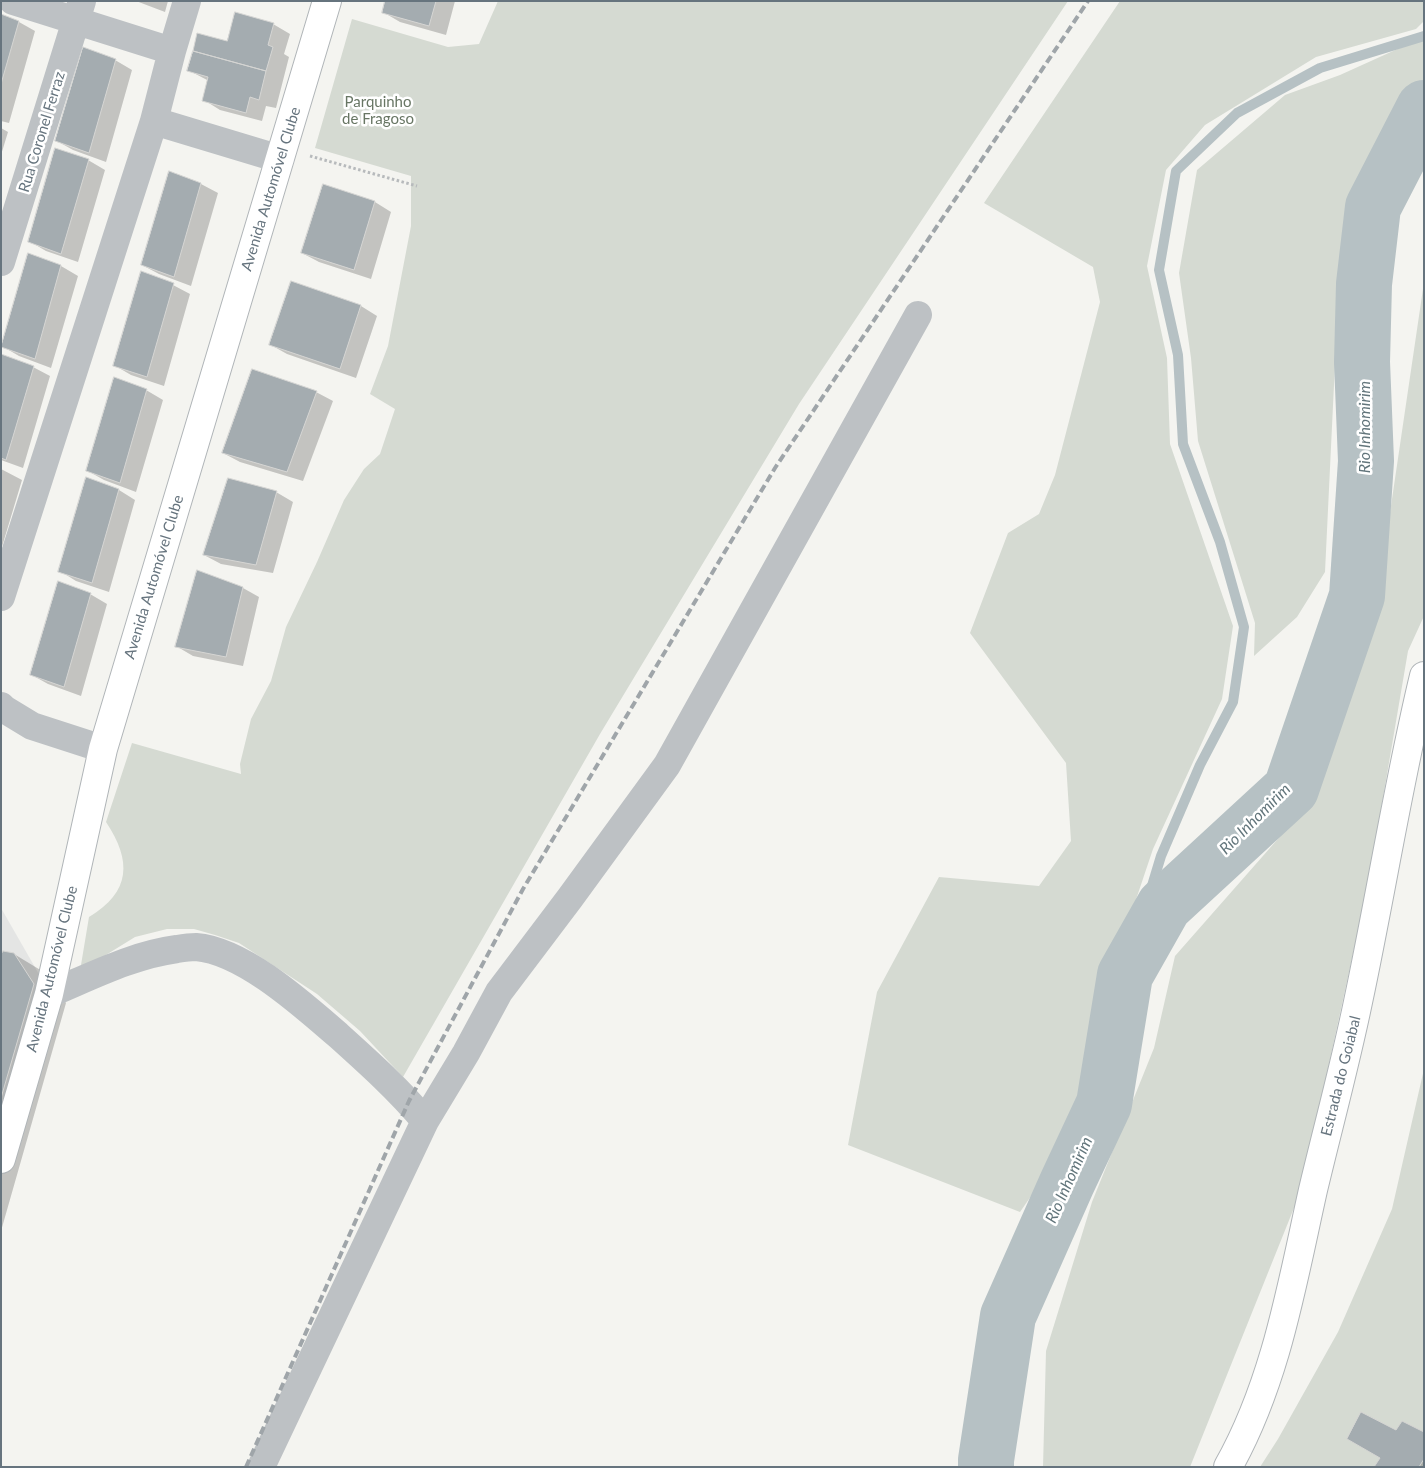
<!DOCTYPE html>
<html>
<head>
<meta charset="utf-8">
<style>
	body { margin:0 }
	#map { position:relative; width:1425px; height:1468px; overflow:hidden; background:#f4f4f0; font-family:Lato,sans-serif }
	canvas { display:block }
	.frame { position:absolute; inset:0; border:2px solid #66747e; pointer-events:none }
</style>
</head>
<body>
<div id="map">
<canvas width="1425" height="1468"></canvas>
<div class="frame"></div>
</div>
<script>
const ctx = document.querySelector('canvas').getContext('2d');
ctx.lineJoin = 'round';
function fillPath(path, color) { ctx.fillStyle = color; ctx.fill(path, 'evenodd'); }
function strokePath(path, color, width, dash) { ctx.strokeStyle = color; ctx.lineWidth = width; ctx.lineCap = dash ? 'butt' : 'round'; ctx.setLineDash(dash || []); ctx.stroke(path); }
function drawText(font, color, halo, rows, align = 'center') {
  ctx.font = font + ' Lato,sans-serif'; ctx.lineWidth = 5; ctx.setLineDash([]); ctx.textBaseline = 'middle'; ctx.strokeStyle = halo; ctx.fillStyle = color; for (const [text, x, y, turn = 0] of rows) {
    ctx.save(); ctx.translate(x, y); ctx.rotate((+turn || 0) * Math.PI / 180); ctx.textAlign = isNaN(turn) ? turn : align; if (halo) ctx.strokeText(text, 0, 0); ctx.fillText(text, 0, 0); ctx.restore();
  }
}
fillPath(new Path2D(`
	M 1,908 L 40,976 L 1,1108 Z`), '#e4e5e4');
fillPath(new Path2D(`
	M 498,1 L 1068,1 L 799,404 L 600,734 L 403,1077 L 360,1031 L 317,994 L 239,943 L 215,935 L 194,929 L 167,929 L 135,937 L 80,971 L 89,917 C 131,892 132,861 106,822 L 132,743 L 241,774 L 240,764 L 251,719 L 271,681 L 286,627 L 317,562 L 344,500 L 364,469 L 380,454 L 395,409 L 370,394 L 388,346 L 411,226 L 411,176 L 315,148 L 352,19 L 448,47 L 479,44 Z
	M 1120,1 L 1424,1 L 1424,21 L 1416,29 L 1316,57 L 1205,125 L 1166,170 L 1147,266 L 1167,358 L 1170,444 L 1233,626 L 1222,699 L 1153,849 L 1116,959 L 1077,1130 L 1020,1212 L 848,1145 L 877,992 L 939,877 L 1039,886 L 1071,841 L 1066,763 L 970,633 L 1008,533 L 1039,514 L 1055,475 L 1100,302 L 1093,267 L 984,203 Z
	M 1424,37 L 1424,79 L 1406,103 L 1387,123 L 1371,151 L 1349,210 L 1336,343 L 1325,572 L 1297,617 L 1254,656 L 1255,623 L 1198,441 L 1191,358 L 1179,273 L 1197,170 L 1285,95 L 1340,75 Z
	M 1424,282 L 1424,616 L 1408,651 L 1369,880 L 1302,1188 L 1190,1467 L 1043,1467 L 1046,1351 L 1092,1202 L 1154,1048 L 1175,956 L 1313,799 L 1378,594 Z
	M 1424,1069 L 1424,1467 L 1260,1467 L 1278,1439 L 1338,1332 L 1392,1209 Z`), '#d5dad2');
fillPath(new Path2D(`
	M 136,1 L 168,1 L 165,12 Z
	M 386,1 L 455,1 L 446,35 L 400,22 L 383,12 Z
	M 1,15 L 19,22 L 35,31 L 9,123 L 1,121 Z
	M 273,24 L 290,34 L 284,54 L 289,57 L 276,108 L 266,106 L 262,121 L 220,110 L 204,100 L 209,81 L 188,70 L 228,43 Z
	M 115,60 L 132,70 L 106,162 L 73,150 L 57,141 Z
	M 1,128 L 8,132 L 1,155 Z
	M 88,160 L 105,170 L 78,262 L 46,251 L 29,241 Z
	M 169,173 L 201,184 L 218,193 L 191,286 L 159,274 L 142,265 Z
	M 323,186 L 375,202 L 391,212 L 371,279 L 319,262 L 302,253 Z
	M 29,254 L 61,266 L 78,276 L 51,368 L 19,356 L 2,346 Z
	M 292,282 L 361,306 L 377,316 L 356,378 L 287,354 L 271,345 Z
	M 173,285 L 190,294 L 164,386 L 131,375 L 114,365 Z
	M 1,356 L 33,367 L 50,376 L 23,468 L 1,460 Z
	M 146,390 L 163,400 L 136,492 L 104,480 L 88,471 Z
	M 316,392 L 333,401 L 303,481 L 240,462 L 223,453 Z
	M 1,469 L 22,480 L 1,550 Z
	M 87,479 L 119,490 L 135,500 L 109,592 L 76,581 L 60,571 Z
	M 276,492 L 293,502 L 273,573 L 221,564 L 204,555 Z
	M 198,572 L 243,588 L 259,597 L 243,666 L 193,656 L 176,646 Z
	M 90,594 L 107,604 L 81,696 L 48,684 L 32,675 Z
	M 14,954 L 47,974 L 66,1003 L 1,1231 L 1,960 Z
	M 1396,1432 L 1424,1433 L 1424,1467 L 1376,1467 Z`), '#0003');
strokePath(new Path2D(`
	M 1125,975 L 1161,856 L 1200,765 L 1233,702 L 1244,627 L 1220,542 L 1183,444 L 1178,355 L 1159,270 L 1176,171 L 1237,113 L 1320,68 L 1424,36`), '#b6c1c4', 10);
strokePath(new Path2D(`
	M 986,1467 L 986,1460 L 1008,1316 L 1067,1183 L 1104,1104 L 1125,975 L 1164,906 L 1291,789 L 1357,596 L 1366,461 L 1362,362 L 1364,284 L 1373,207 L 1424,108`), '#b6c1c4', 56);
const building = new Path2D(`
	M 385,1 L 436,1 L 429,26 L 382,13 Z
	M 235,12 L 274,23 L 268,45 L 273,47 L 266,71 L 193,51 L 197,33 L 227,41 Z
	M 1,14 L 19,21 L 1,84 Z
	M 83,47 L 116,59 L 89,153 L 55,141 Z
	M 193,51 L 266,71 L 259,100 L 250,97 L 246,113 L 202,101 L 208,77 L 187,71 Z
	M 55,148 L 89,159 L 61,254 L 28,242 Z
	M 169,171 L 201,183 L 174,277 L 141,265 Z
	M 323,184 L 375,201 L 354,270 L 301,253 Z
	M 28,253 L 61,265 L 35,359 L 1,347 Z
	M 141,271 L 174,283 L 147,377 L 113,366 Z
	M 291,281 L 361,305 L 340,369 L 269,345 Z
	M 1,354 L 34,366 L 6,460 L 1,458 Z
	M 252,369 L 317,391 L 287,472 L 222,453 Z
	M 114,377 L 147,389 L 120,483 L 86,471 Z
	M 86,477 L 119,489 L 92,583 L 58,572 Z
	M 228,478 L 277,491 L 256,565 L 203,555 Z
	M 197,570 L 243,587 L 226,657 L 175,647 Z
	M 58,581 L 91,593 L 64,687 L 30,675 Z
	M 3,951 L 14,953 L 34,984 L 1,1098 L 1,955 Z
	M 1361,1412 L 1396,1430 L 1402,1421 L 1424,1432 L 1424,1459 L 1419,1467 L 1374,1467 L 1380,1458 L 1347,1439 Z`);
fillPath(building, '#a4acb0');
strokePath(building, '#d5d5d3', 1);
const secondary = new Path2D(`
	M 1,1159 L 49,994 L 103,749 L 327,1
	M 1228,1467 C 1276,1382 1292,1284 1313,1190 C 1328,1127 1345,1065 1358,1002 C 1381,894 1398,784 1424,676`);
strokePath(secondary, '#b0b5b8', 30);
strokePath(new Path2D(`
	M 310,156 L 417,186`), '#b7babc', 3, [2.5, 2.5]);
strokePath(new Path2D(`
	M 13,1 L 172,51
	M 154,121 L 280,159
	M 1,262 L 82,1
	M 1,597 L 154,121 L 172,51 L 187,1
	M 1,706 L 4,709 L 32,726 L 103,749
	M 49,994 C 90,977 132,955 177,949 C 183,948 190,947 196,947 C 244,951 303,1005 339,1036 C 369,1063 399,1090 425,1121
	M 261,1467 L 425,1121 L 466,1053 L 499,992 L 570,898 L 667,765 L 918,315`), '#bdc1c4', 28);
strokePath(secondary, '#fff', 28);
strokePath(new Path2D(`
	M 246,1467 L 409,1101 L 523,889 L 775,468 L 1088,1`), '#9fa5a9', 4, [8, 4]);
drawText('15px', '#687664', '#fff', [
	["Parquinho",378,102],
	["de Fragoso",378,119]
]);
drawText('15px', '#66747e', '#fff', [
	["Rua Coronel Ferraz",42,132,-73],
	["Avenida Automóvel Clube",271,189,-73],
	["Avenida Automóvel Clube",154,577,-73],
	["Avenida Automóvel Clube",52,969,-76],
	["Estrada do Goiabal",1341,1076,-76]
]);
drawText('italic 16px', '#62757b', '#fff', [
	["Rio Inhomirim",1365,427,-90],
	["Rio Inhomirim",1255,819,-45],
	["Rio Inhomirim",1069,1180,-66]
]);
</script>
</body>
</html>
